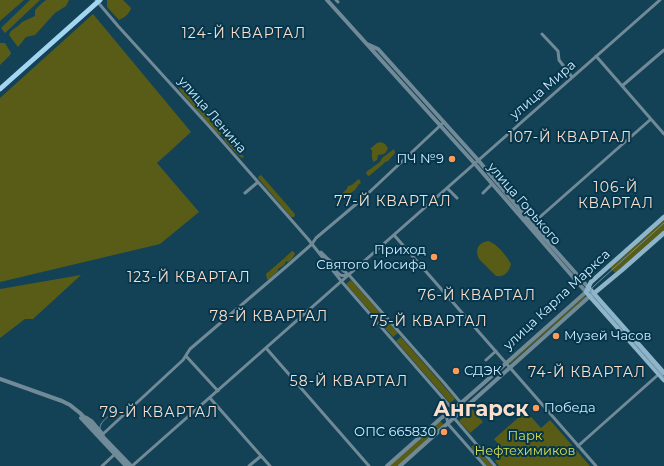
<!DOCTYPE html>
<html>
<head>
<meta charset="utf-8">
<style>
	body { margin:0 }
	canvas { display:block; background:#134156 }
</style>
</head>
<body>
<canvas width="664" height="466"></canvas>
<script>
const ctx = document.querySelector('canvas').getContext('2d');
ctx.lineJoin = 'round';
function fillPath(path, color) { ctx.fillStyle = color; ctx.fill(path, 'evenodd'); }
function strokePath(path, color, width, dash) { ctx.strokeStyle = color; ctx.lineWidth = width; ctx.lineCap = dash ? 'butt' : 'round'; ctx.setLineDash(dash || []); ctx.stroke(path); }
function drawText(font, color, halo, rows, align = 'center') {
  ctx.font = font + ' Montserrat,sans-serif'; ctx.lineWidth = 4; ctx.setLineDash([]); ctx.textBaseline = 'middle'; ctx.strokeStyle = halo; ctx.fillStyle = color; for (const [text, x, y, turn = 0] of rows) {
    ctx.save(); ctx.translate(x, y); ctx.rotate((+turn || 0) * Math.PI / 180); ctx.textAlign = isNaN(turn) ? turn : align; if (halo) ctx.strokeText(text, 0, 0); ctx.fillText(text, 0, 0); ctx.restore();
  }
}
fillPath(new Path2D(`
	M 0,0 L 24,0 L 0,21 Z
	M 30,0 L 40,0 L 5,33 L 1,28 Z
	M 46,0 L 69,0 L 66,6 L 55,13 L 35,35 L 26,37 L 18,47 L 9,35 L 11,31 L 18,26 L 22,22 L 35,16 L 35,10 L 42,3 Z
	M 107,0 L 123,0 L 131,8 C 130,13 124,18 119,20 L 107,7 Z
	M 93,14 L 191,132 L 157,163 L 199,212 L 160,244 L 0,282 L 0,98 Z
	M 0,43 L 5,43 L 11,53 L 10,55 L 0,65 Z
	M 181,87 L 221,131 L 221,136 L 217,133 L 180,91 L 179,88 Z
	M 226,136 L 228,138 L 244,157 L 242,158 L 239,156 L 225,141 L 224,138 Z
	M 381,142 L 385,144 L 388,148 C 385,155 384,154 378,155 L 377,160 L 373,162 L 372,157 L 372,150 L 370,149 L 377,143 Z
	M 394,149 L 395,153 L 388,161 L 385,162 L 382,165 L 369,176 L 367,175 L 366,172 L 380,162 L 382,158 Z
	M 261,175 L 294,213 L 295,215 L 294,217 L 291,217 L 258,178 L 259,176 Z
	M 359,179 L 361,183 L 359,184 L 355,190 L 348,195 L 345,198 L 341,200 L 340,199 L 339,196 L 347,189 L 348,186 C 353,186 355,181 359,179 Z
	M 664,220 L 664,230 L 615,273 L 610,268 Z
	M 488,241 C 496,243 507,256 511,264 C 509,272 505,277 496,276 L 479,259 C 475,250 477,243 488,241 Z
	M 292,251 L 294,252 L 295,254 L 292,259 L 288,262 L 286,261 L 284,265 L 278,269 L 278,271 L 268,280 L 267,279 L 266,274 C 275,266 284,259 292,251 Z
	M 81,275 L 33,319 L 25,319 L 0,338 L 0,289 Z
	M 351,280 L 398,333 L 393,337 L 346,284 Z
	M 585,296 L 586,297 L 510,364 L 509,363 Z
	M 401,337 L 455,399 L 450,403 L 396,341 Z
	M 472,409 L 483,422 L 470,433 L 459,421 Z
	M 526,411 L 541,428 L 550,420 L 590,466 L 499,466 L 495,461 L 505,452 L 494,439 Z
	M 440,421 L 444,425 L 398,466 L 389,466 Z
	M 474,445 L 493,466 L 487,466 L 471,447 Z`), '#595c17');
strokePath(new Path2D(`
	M 96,0 L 118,26 L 208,125 L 308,239 L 342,282 L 449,405 L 453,409 L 460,412
	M 336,0 L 338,2
	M 542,34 L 558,51 L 559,60 L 572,77
	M 596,56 L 664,134
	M 622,86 L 664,50
	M 447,188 L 457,198
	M 245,193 L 258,182
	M 483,193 L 492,184
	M 532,224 L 651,119
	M 394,235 L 596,466
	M 321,252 L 328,259 L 349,275 L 445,384 L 461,403 L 463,409
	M 335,270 C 339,274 341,277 347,275
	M 266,348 L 369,466
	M 186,356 L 218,391
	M 486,360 L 496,351
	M 210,398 L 270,466
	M 446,414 L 454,418 L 495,466
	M 446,414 L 448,424 L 485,466
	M 86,417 L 92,421 L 103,434
	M 103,438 L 103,434 L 183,360 L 190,349 L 287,266 L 312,244 L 316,238 L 361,200 L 444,122
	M 578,446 L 659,374
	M 102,466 L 115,454
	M 132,466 L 660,0
	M 249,466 L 261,456`), '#718a97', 3);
strokePath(new Path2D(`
	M 327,0 L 475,164 L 586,292 L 485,382 L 461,403 L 440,419 L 387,466
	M 367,44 L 378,49 L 478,160 L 532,224 L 588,287
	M 0,379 L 62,401 L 70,405 L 80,413 L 131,466
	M 81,418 L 126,466
	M 400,466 L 590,296`), '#718a97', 4);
strokePath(new Path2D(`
	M 664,217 L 591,282 L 586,292 L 664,380
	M 588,287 L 664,373
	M 592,295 L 622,270 L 664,233`), '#8eb5ca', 4.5);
strokePath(new Path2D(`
	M 0,89 L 100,0`), '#a4d6f2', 5);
strokePath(new Path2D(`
	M 664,223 L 594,286 C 591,289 589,292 593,296 L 664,378
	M 114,412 C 104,420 96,424 102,437 L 129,466`), '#6d93a6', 1);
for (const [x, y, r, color] of [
	[452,159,4,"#ff9b59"],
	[434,257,4,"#ff9b59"],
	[556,336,4,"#ff9b59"],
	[456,371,4,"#ff9b59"],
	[536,408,4,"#ff9b59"],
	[444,432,4,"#ff9b59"]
]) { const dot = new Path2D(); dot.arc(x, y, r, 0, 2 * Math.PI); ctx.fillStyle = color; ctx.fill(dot); strokePath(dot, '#05364b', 1.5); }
drawText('13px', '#cfecfd', '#05364b', [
	["улица Мира",543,90,-41],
	["улица Ленина",212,115,49],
	["улица Горького",524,204,49],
	["улица Карла Маркса",557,300,-43]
]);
drawText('13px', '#cfecfd', '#05364b', [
	["ПЧ №9",444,159],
	["Приход",426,250],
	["Святого Иосифа",426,265],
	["Музей Часов",564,336,"left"],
	["СДЭК",464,371,"left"],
	["Победа",544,408,"left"],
	["ОПС 665830",436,432]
], 'right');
drawText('13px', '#d5dd55', '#05364b', [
	["Парк",525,436],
	["Нефтехимиков",525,451]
]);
ctx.letterSpacing = '1px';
drawText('14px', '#fbdecc', '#05364b', [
	["124-Й КВАРТАЛ",244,34],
	["107-Й КВАРТАЛ",570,138],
	["106-Й",616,188],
	["КВАРТАЛ",616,204],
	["77-Й КВАРТАЛ",393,202],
	["123-Й КВАРТАЛ",189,278],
	["76-Й КВАРТАЛ",477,296],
	["78-Й КВАРТАЛ",269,317],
	["75-Й КВАРТАЛ",429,322],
	["74-Й КВАРТАЛ",587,373],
	["58-Й КВАРТАЛ",349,382],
	["79-Й КВАРТАЛ",159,413]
]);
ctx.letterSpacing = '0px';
drawText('bold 21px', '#fbdecc', '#05364b', [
	["Ангарск",481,410]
]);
</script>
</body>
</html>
